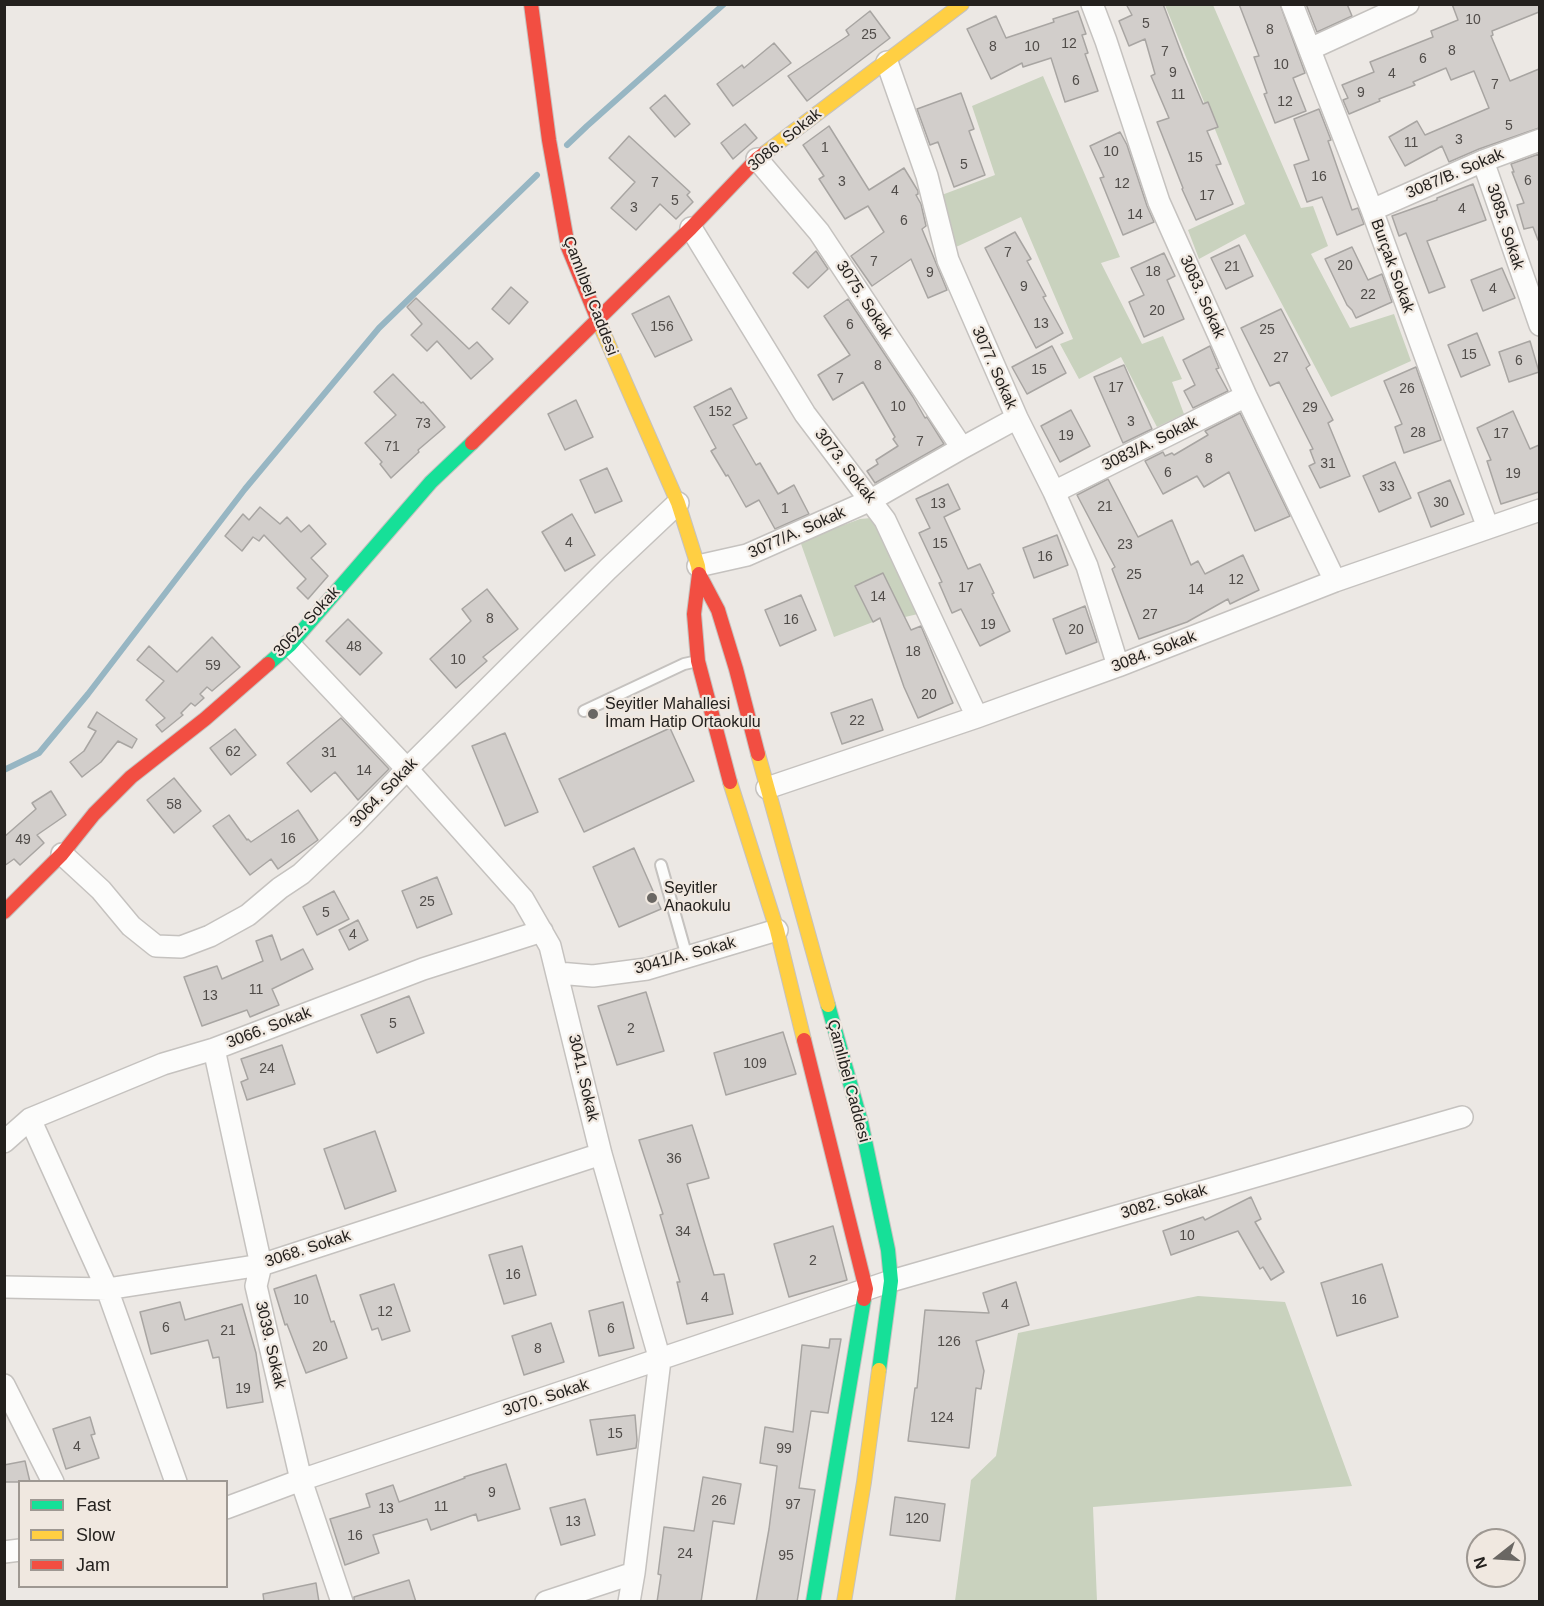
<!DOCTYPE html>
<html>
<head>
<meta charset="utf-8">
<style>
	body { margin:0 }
	#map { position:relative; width:1544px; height:1606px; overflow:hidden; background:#ece8e4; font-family:Helvetica,sans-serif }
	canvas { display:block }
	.frame { position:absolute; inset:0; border:6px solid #24211e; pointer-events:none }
	.legend { position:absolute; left:18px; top:1480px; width:210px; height:108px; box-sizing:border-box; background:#f0e8e0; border:2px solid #9e9892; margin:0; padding:8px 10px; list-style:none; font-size:18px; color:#24211e }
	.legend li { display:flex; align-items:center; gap:12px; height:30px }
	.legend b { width:30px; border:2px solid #9e9892 }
	.north { position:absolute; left:1466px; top:1528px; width:60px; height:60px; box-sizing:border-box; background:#f0e8e0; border:2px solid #9e9892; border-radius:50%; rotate:253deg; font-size:16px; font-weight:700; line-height:24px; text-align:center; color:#24211e }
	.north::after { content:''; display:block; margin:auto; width:21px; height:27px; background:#6a6763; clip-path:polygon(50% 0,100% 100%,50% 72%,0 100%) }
</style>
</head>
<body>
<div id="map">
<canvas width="1544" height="1606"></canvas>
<div class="frame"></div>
<ul class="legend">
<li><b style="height:8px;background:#16e098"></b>Fast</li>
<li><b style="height:8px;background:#ffcf43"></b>Slow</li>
<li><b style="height:8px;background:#f24e42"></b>Jam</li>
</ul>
<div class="north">N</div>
</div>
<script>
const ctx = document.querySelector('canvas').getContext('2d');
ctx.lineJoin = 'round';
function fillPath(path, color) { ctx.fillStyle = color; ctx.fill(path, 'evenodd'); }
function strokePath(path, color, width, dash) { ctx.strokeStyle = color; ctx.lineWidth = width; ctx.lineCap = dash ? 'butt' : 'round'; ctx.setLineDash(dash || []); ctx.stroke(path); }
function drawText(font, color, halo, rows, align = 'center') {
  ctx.font = font + ' Helvetica,sans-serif'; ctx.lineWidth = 4.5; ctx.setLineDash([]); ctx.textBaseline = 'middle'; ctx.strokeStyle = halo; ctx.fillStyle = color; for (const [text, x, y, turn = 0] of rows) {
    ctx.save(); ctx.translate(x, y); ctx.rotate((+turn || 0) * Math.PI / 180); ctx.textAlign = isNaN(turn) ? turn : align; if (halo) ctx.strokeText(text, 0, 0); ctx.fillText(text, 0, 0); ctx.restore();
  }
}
fillPath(new Path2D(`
	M 1165,5 L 1213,5 L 1301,208 L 1313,206 L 1328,246 L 1311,254 L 1350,328 L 1394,314 L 1411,361 L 1331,397 L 1245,234 L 1199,259 L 1188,230 L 1245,204 Z
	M 1043,76 L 1120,257 L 1101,263 L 1142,344 L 1163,336 L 1182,379 L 1172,382 L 1184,414 L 1157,427 L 1121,357 L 1079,379 L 1060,344 L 1073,339 L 1021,217 L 956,247 L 939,196 L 995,175 L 972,106 Z
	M 871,518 L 885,536 L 918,614 L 905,617 L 883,573 L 855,586 L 873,622 L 834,637 L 800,541 L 860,519 Z
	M 1198,1296 L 1285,1302 L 1352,1486 L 1093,1507 L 1097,1601 L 955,1601 L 971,1480 L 996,1456 L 1018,1333 Z`), '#c9d2be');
strokePath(new Path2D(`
	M 567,145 L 587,126 L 724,4
	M 4,770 L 39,753 L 88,694 L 245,489 L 379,328 L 537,175`), '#97b6c3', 6);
const building = new Path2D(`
	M 1126,4 L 1163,4 L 1183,57 L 1203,104 L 1208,102 L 1218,127 L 1207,131 L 1221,164 L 1216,165 L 1233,204 L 1196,220 L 1182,189 L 1183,188 L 1157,122 L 1169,118 L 1151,76 L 1155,74 L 1145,39 L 1129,46 L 1119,21 L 1132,15 Z
	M 1239,4 L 1280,4 L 1305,73 L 1293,78 L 1306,111 L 1275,123 L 1264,94 L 1267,93 L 1254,57 L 1259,56 Z
	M 1306,4 L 1347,4 L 1352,16 L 1317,32 Z
	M 1452,4 L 1539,4 L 1539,12 L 1492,31 L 1493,35 L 1491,36 L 1510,81 L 1539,69 L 1539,128 L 1479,149 L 1449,162 L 1442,146 L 1405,166 L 1389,137 L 1417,121 L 1425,135 L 1489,108 L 1474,71 L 1451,80 L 1446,68 L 1413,82 L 1415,85 L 1379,99 L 1380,101 L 1349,114 L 1343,100 L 1348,98 L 1342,85 L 1374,72 L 1370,62 L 1433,37 L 1431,31 L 1458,20 Z
	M 870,11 L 890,38 L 807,101 L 788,76 L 849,35 L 846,30 Z
	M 1078,11 L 1086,34 L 1082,35 L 1088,53 L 1085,54 L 1098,91 L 1065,102 L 1051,58 L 1023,67 L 1022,63 L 991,79 L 967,29 L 996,16 L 1006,38 L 1054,22 L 1053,19 Z
	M 774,43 L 791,63 L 733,106 L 717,84 L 742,65 L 744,68 Z
	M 961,93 L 974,129 L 969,131 L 985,175 L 954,187 L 938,142 L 930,145 L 917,109 Z
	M 665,95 L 690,124 L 675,137 L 650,108 Z
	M 1319,109 L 1331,140 L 1328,141 L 1352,210 L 1358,208 L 1364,224 L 1337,235 L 1322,197 L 1307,202 L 1294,165 L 1309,160 L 1294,119 Z
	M 745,124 L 757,138 L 733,159 L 721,143 Z
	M 829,126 L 869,190 L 904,168 L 918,191 L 918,194 L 916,195 L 921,204 L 926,226 L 922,229 L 947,290 L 928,298 L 911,259 L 872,286 L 851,256 L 884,232 L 868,206 L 845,219 L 819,179 L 824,176 L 803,145 Z
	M 1120,132 L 1127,145 L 1147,206 L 1154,222 L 1123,235 L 1100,178 L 1104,177 L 1090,146 Z
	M 629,136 L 690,192 L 687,195 L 693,202 L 676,219 L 660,204 L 636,230 L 611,208 L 635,182 L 609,158 Z
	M 1539,154 L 1539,239 L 1538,240 L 1533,227 L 1524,229 L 1517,205 L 1524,203 L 1512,172 L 1514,172 L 1511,164 Z
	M 1473,184 L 1486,220 L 1427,241 L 1445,287 L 1429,293 L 1406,233 L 1399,236 L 1392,216 L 1437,200 L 1437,198 Z
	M 1015,232 L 1031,259 L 1027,261 L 1046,296 L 1043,297 L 1063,333 L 1036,348 L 985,248 Z
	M 1239,245 L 1253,276 L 1226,289 L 1211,258 Z
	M 1352,247 L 1368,280 L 1382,274 L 1392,302 L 1356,318 L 1352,310 L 1347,305 L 1325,259 Z
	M 816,251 L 828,269 L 808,288 L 793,273 Z
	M 1164,253 L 1175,276 L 1167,280 L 1184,319 L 1144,337 L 1129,302 L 1144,295 L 1131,268 Z
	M 1502,268 L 1515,298 L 1483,311 L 1471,280 Z
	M 511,287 L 528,302 L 509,324 L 492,309 Z
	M 669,296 L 692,340 L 655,357 L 632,314 Z
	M 416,298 L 469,349 L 477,342 L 493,359 L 471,379 L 437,341 L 427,351 L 411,335 L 422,324 L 407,307 Z
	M 848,299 L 913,397 L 925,418 L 927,417 L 944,444 L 875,483 L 867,471 L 878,464 L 876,460 L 898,446 L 893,439 L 895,437 L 863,382 L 833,400 L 818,375 L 850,355 L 824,316 Z
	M 1281,309 L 1310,365 L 1306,368 L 1333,420 L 1328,423 L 1350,476 L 1320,488 L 1309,466 L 1315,463 L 1310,450 L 1313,449 L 1279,382 L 1270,386 L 1241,328 Z
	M 1477,333 L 1490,365 L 1461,377 L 1448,345 Z
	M 1530,341 L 1539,372 L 1509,382 L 1499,352 Z
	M 1052,346 L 1066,373 L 1027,394 L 1012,367 Z
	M 1210,346 L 1219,368 L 1216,369 L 1228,391 L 1193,408 L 1184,391 L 1195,385 L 1183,360 Z
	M 1124,365 L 1152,429 L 1123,443 L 1094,377 Z
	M 1416,367 L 1441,440 L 1404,453 L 1395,427 L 1402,424 L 1384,381 Z
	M 393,374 L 421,403 L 423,402 L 445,427 L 418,450 L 419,452 L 391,478 L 380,464 L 382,462 L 365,443 L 396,415 L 374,392 Z
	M 731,388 L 747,418 L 733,425 L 756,465 L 760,463 L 778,494 L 794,485 L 809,514 L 775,529 L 759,500 L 746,507 L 728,475 L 726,476 L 711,451 L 716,448 L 694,407 Z
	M 576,400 L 593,437 L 565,450 L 548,414 Z
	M 1071,410 L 1090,446 L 1060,462 L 1041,426 Z
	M 1513,411 L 1530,449 L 1539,445 L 1539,492 L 1501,504 L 1487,461 L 1491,460 L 1477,428 Z
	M 1240,413 L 1290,516 L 1255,531 L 1229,472 L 1204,487 L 1197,476 L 1163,494 L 1145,461 L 1163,452 L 1165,456 L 1172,453 L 1174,455 L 1208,435 L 1205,431 Z
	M 1395,462 L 1411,498 L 1379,512 L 1363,476 Z
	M 607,468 L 622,501 L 595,513 L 580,480 Z
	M 1108,479 L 1138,537 L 1172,520 L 1191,565 L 1198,561 L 1205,574 L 1243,555 L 1259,590 L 1230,604 L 1228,599 L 1187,622 L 1139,639 L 1112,569 L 1115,567 L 1077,495 Z
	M 1450,480 L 1464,514 L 1431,527 L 1418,493 Z
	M 948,484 L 960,509 L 944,517 L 968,569 L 980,564 L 994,593 L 992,594 L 1010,631 L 980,646 L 961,609 L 952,613 L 939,583 L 942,582 L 919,533 L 930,528 L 916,499 Z
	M 260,507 L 280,524 L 287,517 L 301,532 L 309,525 L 326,544 L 311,558 L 328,576 L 308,599 L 297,588 L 306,579 L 264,535 L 259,541 L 253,537 L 242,551 L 225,536 L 243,514 L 249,520 Z
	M 572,514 L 595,555 L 565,571 L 542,532 Z
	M 1057,535 L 1068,565 L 1034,578 L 1023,548 Z
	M 883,573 L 911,630 L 921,626 L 953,703 L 918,718 L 904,687 L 880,618 L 873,622 L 855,586 Z
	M 487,589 L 518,629 L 483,657 L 487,661 L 456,688 L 430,659 L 471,621 L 462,609 Z
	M 801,595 L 816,630 L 780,646 L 765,610 Z
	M 1085,606 L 1097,642 L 1066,654 L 1053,619 Z
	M 348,619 L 382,653 L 360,675 L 326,641 Z
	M 212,637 L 240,667 L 212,691 L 207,687 L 200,694 L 204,698 L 195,706 L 191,703 L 181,713 L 183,715 L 162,732 L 156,725 L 165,718 L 146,700 L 164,681 L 137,660 L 149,646 L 177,672 Z
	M 872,699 L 883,730 L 842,744 L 831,713 Z
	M 97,712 L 137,739 L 132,748 L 118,741 L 101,762 L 82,777 L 70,762 L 84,751 L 96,731 L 88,727 Z
	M 341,718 L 389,769 L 358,800 L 335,772 L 311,792 L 287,763 Z
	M 670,728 L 694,781 L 584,832 L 559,779 Z
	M 235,729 L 256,755 L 231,775 L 210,748 Z
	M 505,733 L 538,812 L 505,826 L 472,746 Z
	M 174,778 L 201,811 L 174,833 L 147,800 Z
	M 51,791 L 66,815 L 37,835 L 44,843 L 20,865 L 14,859 L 4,866 L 4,837 L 36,809 L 32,803 Z
	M 298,810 L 318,840 L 278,869 L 271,859 L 250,875 L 213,826 L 229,815 L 247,840 L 248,839 L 251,842 Z
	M 634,848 L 661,909 L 619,927 L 593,867 Z
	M 437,877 L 452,914 L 417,928 L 402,891 Z
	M 334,891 L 349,919 L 317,935 L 303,907 Z
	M 358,920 L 368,940 L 349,950 L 339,930 Z
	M 272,935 L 281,960 L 303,949 L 313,969 L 272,989 L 279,1005 L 250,1017 L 247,1010 L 202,1026 L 184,977 L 217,966 L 222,979 L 263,961 L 256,941 Z
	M 646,992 L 664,1051 L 617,1065 L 598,1006 Z
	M 409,996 L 424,1033 L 377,1053 L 361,1015 Z
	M 783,1032 L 796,1074 L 726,1095 L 714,1053 Z
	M 282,1045 L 295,1084 L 247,1100 L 241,1082 L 248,1079 L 241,1059 Z
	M 692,1125 L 709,1178 L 687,1184 L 714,1275 L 724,1274 L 733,1314 L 687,1324 L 677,1282 L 680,1282 L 660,1215 L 663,1214 L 639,1140 Z
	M 375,1131 L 396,1191 L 345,1209 L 324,1149 Z
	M 1251,1197 L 1261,1219 L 1255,1222 L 1284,1272 L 1271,1280 L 1263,1267 L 1260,1269 L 1238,1231 L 1171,1255 L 1163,1231 L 1203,1217 L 1205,1220 Z
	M 833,1226 L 847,1280 L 789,1297 L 774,1244 Z
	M 522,1246 L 536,1295 L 504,1304 L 489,1255 Z
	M 1382,1264 L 1398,1317 L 1337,1336 L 1321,1283 Z
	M 316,1275 L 331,1322 L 334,1321 L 347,1358 L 306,1373 L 287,1324 L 285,1325 L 274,1289 Z
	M 1016,1282 L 1029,1325 L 976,1341 L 984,1371 L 981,1389 L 976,1388 L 969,1448 L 908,1441 L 915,1388 L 917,1388 L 925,1310 L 989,1313 L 983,1293 Z
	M 394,1284 L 410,1331 L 382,1340 L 378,1328 L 372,1330 L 360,1295 Z
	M 180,1302 L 185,1320 L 242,1304 L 256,1353 L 263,1402 L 227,1408 L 219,1357 L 213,1358 L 208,1340 L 151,1354 L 140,1312 Z
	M 623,1302 L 634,1348 L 599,1356 L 589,1311 Z
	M 551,1323 L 564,1362 L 524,1375 L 512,1336 Z
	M 830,1339 L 841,1339 L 828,1413 L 811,1411 L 799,1488 L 815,1490 L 797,1602 L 756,1602 L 769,1529 L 777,1466 L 760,1463 L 765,1427 L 793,1432 L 802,1345 L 829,1348 Z
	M 635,1415 L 637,1440 L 636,1448 L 597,1455 L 590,1420 Z
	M 90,1417 L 95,1434 L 91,1435 L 99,1458 L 66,1469 L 53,1429 Z
	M 25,1461 L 30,1482 L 4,1482 L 4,1465 Z
	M 506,1464 L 520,1509 L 478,1521 L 476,1514 L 431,1530 L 427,1519 L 373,1535 L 379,1553 L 345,1565 L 330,1519 L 370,1507 L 366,1494 L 393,1485 L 399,1502 L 465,1478 L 464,1477 Z
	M 703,1477 L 741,1484 L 734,1524 L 713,1521 L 701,1602 L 657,1602 L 661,1575 L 658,1574 L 664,1527 L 694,1531 Z
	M 895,1497 L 945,1504 L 940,1541 L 890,1535 Z
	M 585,1499 L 595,1535 L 561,1545 L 550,1508 Z
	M 409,1580 L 416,1602 L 354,1602 L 354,1597 Z
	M 316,1583 L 319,1602 L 264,1602 L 263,1594 Z`);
fillPath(building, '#d2cecb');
strokePath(building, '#a8a5a2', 1.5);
const lane = new Path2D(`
	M 584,711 L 684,664 L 698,661
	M 661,865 L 687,957`);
const street = new Path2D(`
	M 1092,4 L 1106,41 L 1159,202 L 1246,396 L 1335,581
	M 1292,4 L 1372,210 L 1488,528
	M 1310,49 L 1408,4
	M 887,62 L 927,176 L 948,260 L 1017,418 L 1054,492 L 1087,566 L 1118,666
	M 757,159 L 819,232 L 962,448
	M 1483,161 L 1540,325
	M 1372,210 L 1483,161 L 1540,140
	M 691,228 L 805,414 L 885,520 L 977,717
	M 1054,492 L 1246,396
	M 698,566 L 747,555 L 871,500 L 962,448 L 1017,418
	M 290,645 L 407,769 L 523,899 L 550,946 L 601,1154 L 660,1360 L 634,1573 L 629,1602
	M 767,788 L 977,717 L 1118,666 L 1335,581 L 1540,510
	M 62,854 L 101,890 L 131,926 L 156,946 L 181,947 L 210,936 L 248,915 L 280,888 L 301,874 L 355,823 L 407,769 L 608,569 L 678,503
	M 558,973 L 593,976 L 647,969 L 777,930
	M 214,1049 L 261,1265 L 256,1286 L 301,1480 L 342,1602
	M 30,1119 L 107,1289 L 176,1482
	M 4,1142 L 30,1119 L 163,1064 L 214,1049 L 423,969 L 542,931
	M 4,1287 L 107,1289 L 261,1265 L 601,1154
	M 4,1385 L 53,1482
	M 226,1508 L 301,1480 L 891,1281 L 1462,1117
	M 4,1552 L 20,1550
	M 546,1602 L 634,1573`);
const fast = new Path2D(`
	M 268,664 L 290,645 L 431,482 L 472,443
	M 828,1005 L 861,1122 L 888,1250 L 891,1281 L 879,1370
	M 813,1602 L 864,1299`);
const slow = new Path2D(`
	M 765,153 L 962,4
	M 600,325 L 678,503 L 698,566 L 699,574
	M 758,754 L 828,1005
	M 730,782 L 777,930 L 804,1040
	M 844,1602 L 864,1482 L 879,1370`);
const jam = new Path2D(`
	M 531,4 L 549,140 L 568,247 L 600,325
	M 472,443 L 691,228 L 757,159 L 765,153
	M 730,782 L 698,661 L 694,614 L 699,574 L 718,610 L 736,669 L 758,754
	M 4,912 L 62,854 L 94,814 L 131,777 L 205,719 L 268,664
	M 804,1040 L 866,1289 L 864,1299`);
strokePath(lane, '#c5c2bf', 14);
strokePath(street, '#c5c2bf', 24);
strokePath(fast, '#c5c2bf', 16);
strokePath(slow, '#c5c2bf', 16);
strokePath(jam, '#c5c2bf', 16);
strokePath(lane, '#fcfcfb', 10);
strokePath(street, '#fcfcfb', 21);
strokePath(fast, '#16e098', 14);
strokePath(slow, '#ffcf43', 14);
strokePath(jam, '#f24e42', 14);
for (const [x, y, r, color] of [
	[593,714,6,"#6a6763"],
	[652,898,6,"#6a6763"]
]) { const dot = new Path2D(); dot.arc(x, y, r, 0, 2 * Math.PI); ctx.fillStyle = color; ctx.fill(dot); strokePath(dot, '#f0e8e0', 2); }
drawText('14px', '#504c49', null, [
	["10",1473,20],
	["5",1146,24],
	["8",1270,30],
	["25",869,35],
	["12",1069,44],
	["8",993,47],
	["10",1032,47],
	["8",1452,51],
	["7",1165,52],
	["6",1423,59],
	["10",1281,65],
	["9",1173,73],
	["4",1392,74],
	["6",1076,81],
	["7",1495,85],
	["9",1361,93],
	["11",1178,95],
	["12",1285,102],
	["5",1509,126],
	["3",1459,140],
	["11",1411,143],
	["1",825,148],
	["10",1111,152],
	["15",1195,158],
	["5",964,165],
	["16",1319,177],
	["6",1528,181],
	["3",842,182],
	["7",655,183],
	["12",1122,184],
	["4",895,191],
	["17",1207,196],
	["5",675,201],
	["3",634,208],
	["4",1462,209],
	["14",1135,215],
	["6",904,221],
	["7",1008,253],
	["7",874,262],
	["20",1345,266],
	["21",1232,267],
	["18",1153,272],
	["9",930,273],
	["9",1024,287],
	["4",1493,289],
	["22",1368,295],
	["20",1157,311],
	["13",1041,324],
	["6",850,325],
	["156",662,327],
	["25",1267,330],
	["15",1469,355],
	["27",1281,358],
	["6",1519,361],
	["8",878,366],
	["15",1039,370],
	["7",840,379],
	["17",1116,388],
	["26",1407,389],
	["10",898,407],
	["29",1310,408],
	["152",720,412],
	["3",1131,422],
	["73",423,424],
	["28",1418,433],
	["17",1501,434],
	["19",1066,436],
	["7",920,442],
	["71",392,447],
	["8",1209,459],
	["31",1328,464],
	["6",1168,473],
	["19",1513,474],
	["33",1387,487],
	["30",1441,503],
	["13",938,504],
	["21",1105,507],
	["1",785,509],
	["4",569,543],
	["15",940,544],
	["23",1125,545],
	["16",1045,557],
	["25",1134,575],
	["12",1236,580],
	["17",966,588],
	["14",1196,590],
	["14",878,597],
	["27",1150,615],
	["8",490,619],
	["16",791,620],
	["19",988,625],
	["20",1076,630],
	["48",354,647],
	["18",913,652],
	["10",458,660],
	["59",213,666],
	["20",929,695],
	["22",857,721],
	["62",233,752],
	["31",329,753],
	["14",364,771],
	["58",174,805],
	["16",288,839],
	["49",23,840],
	["25",427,902],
	["5",326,913],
	["4",353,935],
	["11",256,990],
	["13",210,996],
	["5",393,1024],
	["2",631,1029],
	["109",755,1064],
	["24",267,1069],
	["36",674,1159],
	["34",683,1232],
	["10",1187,1236],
	["2",813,1261],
	["16",513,1275],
	["4",705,1298],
	["10",301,1300],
	["16",1359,1300],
	["4",1005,1305],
	["12",385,1312],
	["6",166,1328],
	["6",611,1329],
	["21",228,1331],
	["126",949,1342],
	["20",320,1347],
	["8",538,1349],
	["19",243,1389],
	["124",942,1418],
	["15",615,1434],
	["4",77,1447],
	["99",784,1449],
	["9",492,1493],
	["26",719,1501],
	["97",793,1505],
	["11",441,1507],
	["13",386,1509],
	["120",917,1519],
	["13",573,1522],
	["16",355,1536],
	["24",685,1554],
	["95",786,1556]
]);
drawText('16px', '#24211e', '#f0e8e0', [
	["3086. Sokak",785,140,-39],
	["3087/B. Sokak",1455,174,-23],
	["3085. Sokak",1505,227,72],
	["Burçak Sokak",1392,266,70],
	["Çamlıbel Caddesi",590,296,69],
	["3083. Sokak",1202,297,66],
	["3075. Sokak",864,300,57],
	["3077. Sokak",994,368,66],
	["3083/A. Sokak",1150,444,-26],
	["3073. Sokak",845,466,52],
	["3077/A. Sokak",797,533,-24],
	["3062. Sokak",307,622,-47],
	["3084. Sokak",1154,652,-21],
	["3064. Sokak",384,793,-46],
	["3041/A. Sokak",685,956,-15],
	["3066. Sokak",269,1028,-21],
	["3041. Sokak",583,1078,77],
	["Çamlıbel Caddesi",848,1081,75],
	["3082. Sokak",1164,1202,-16],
	["3068. Sokak",308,1249,-18],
	["3039. Sokak",270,1345,77],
	["3070. Sokak",546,1398,-18]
]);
drawText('16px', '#24211e', '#f0e8e0', [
	["Seyitler Mahallesi",605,705],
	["İmam Hatip Ortaokulu",605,723],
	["Seyitler",664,889],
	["Anaokulu",664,907]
], 'left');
</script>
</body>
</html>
